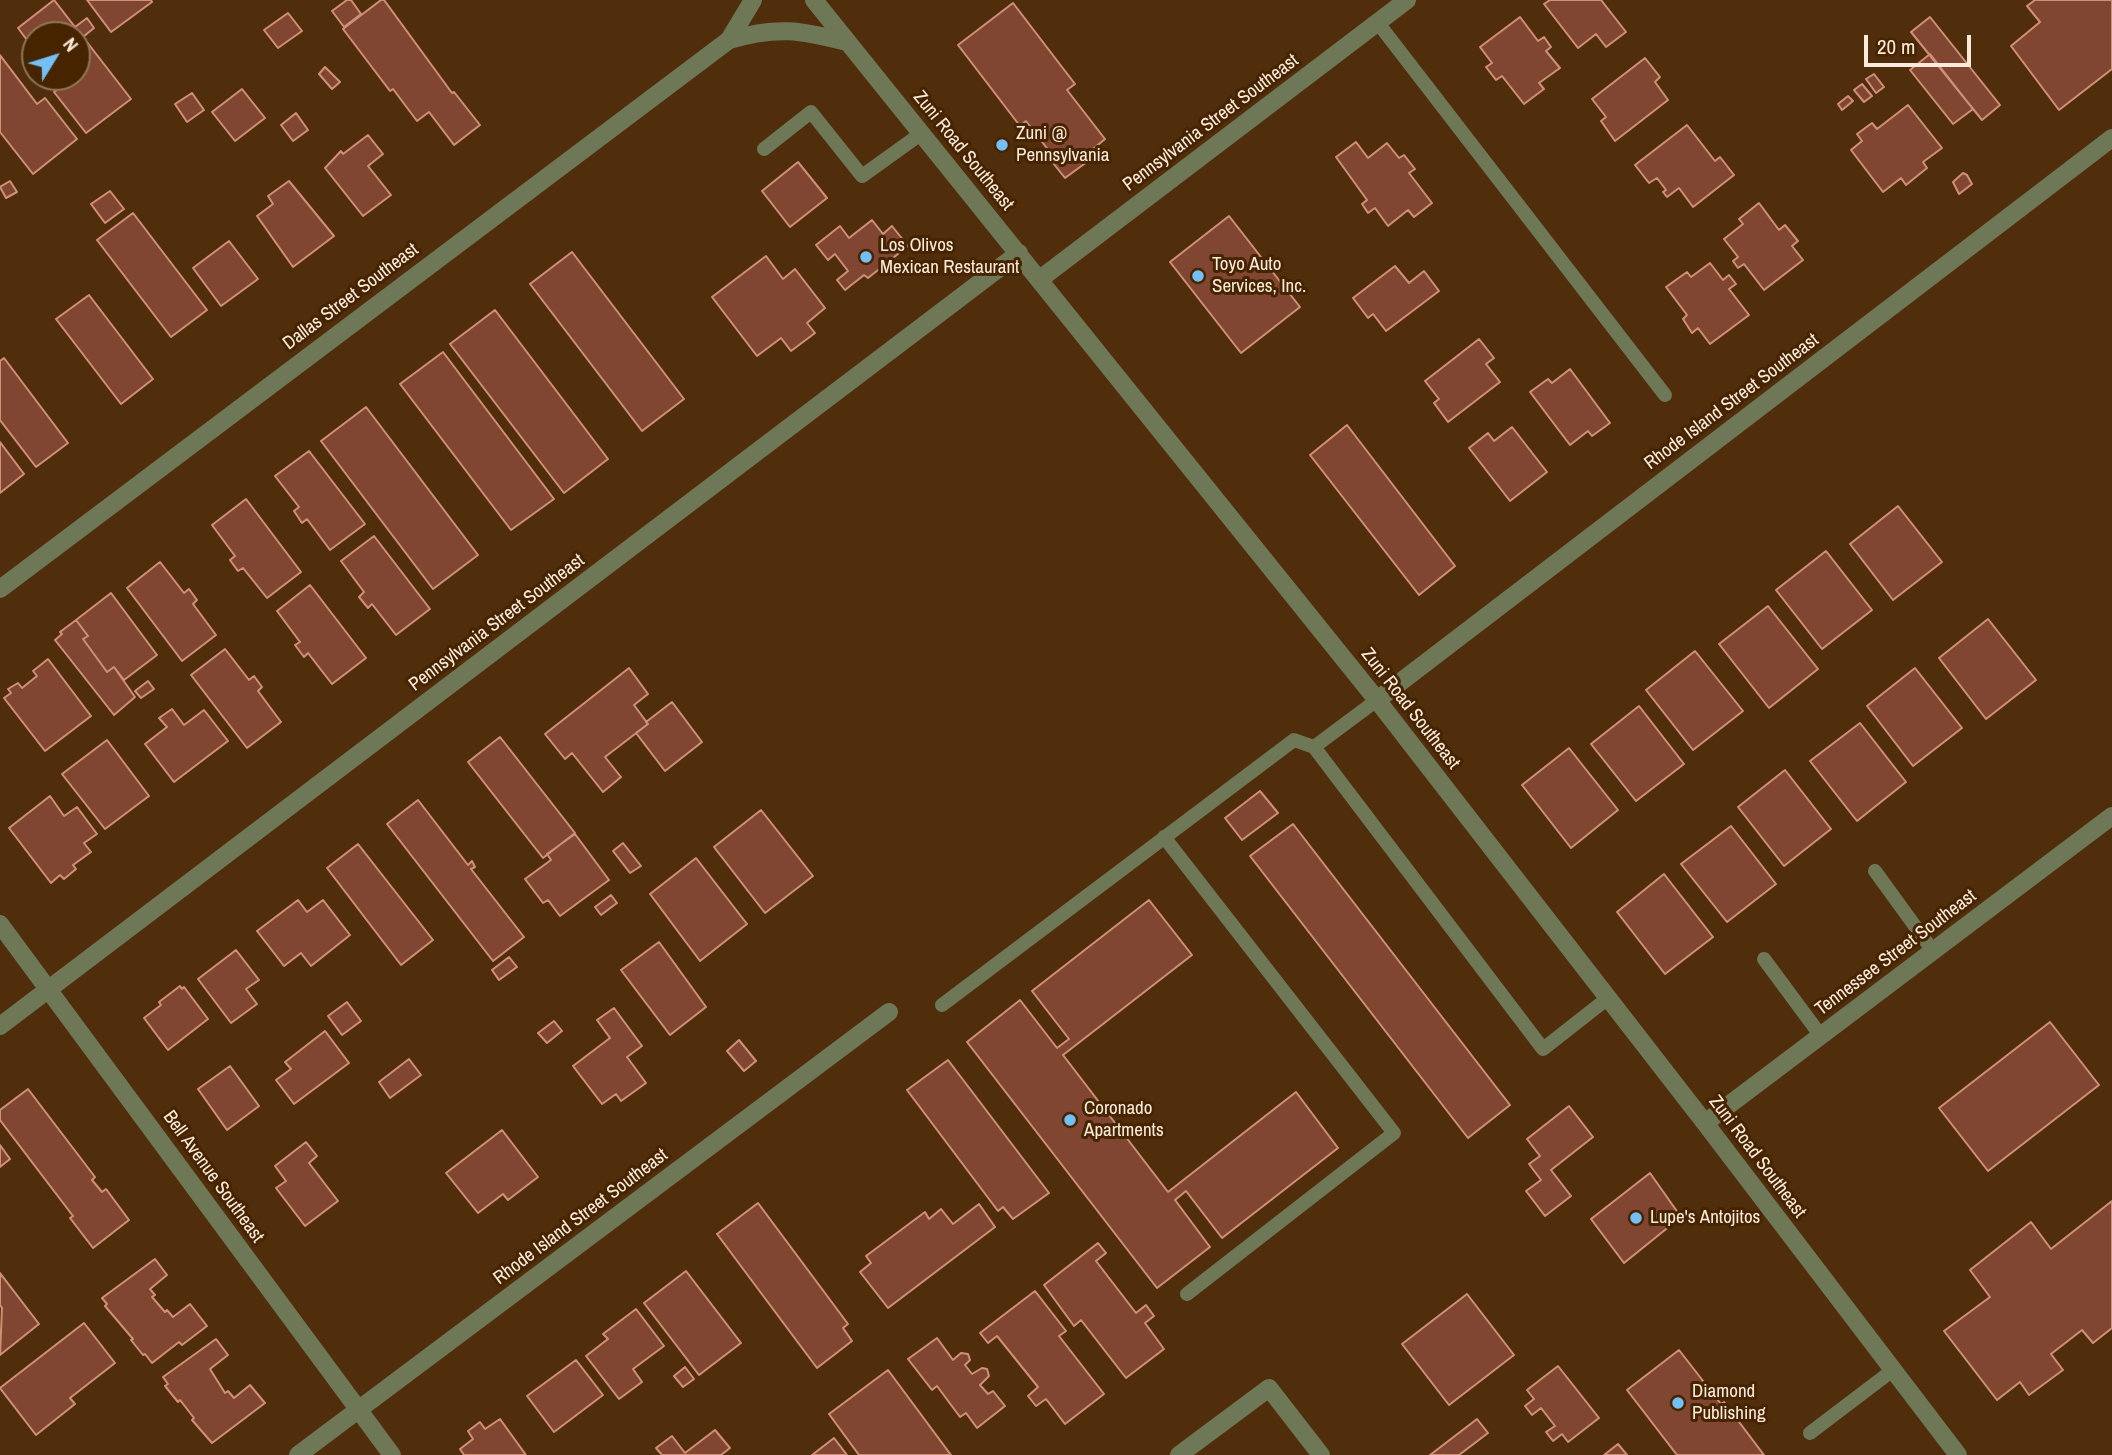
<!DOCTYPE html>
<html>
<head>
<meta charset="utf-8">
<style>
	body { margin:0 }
	#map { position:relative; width:2112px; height:1455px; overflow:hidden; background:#512e0b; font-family:"Archivo Narrow",sans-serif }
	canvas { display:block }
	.north { position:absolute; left:21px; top:21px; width:70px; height:70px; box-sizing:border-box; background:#462400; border:2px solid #8f7458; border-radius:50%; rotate:52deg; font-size:19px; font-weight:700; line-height:28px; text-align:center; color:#fcebdd }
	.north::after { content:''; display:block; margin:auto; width:24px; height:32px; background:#74c0f6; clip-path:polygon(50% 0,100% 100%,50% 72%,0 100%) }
	.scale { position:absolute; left:1864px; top:35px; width:107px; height:32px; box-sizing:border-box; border:4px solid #fcebdd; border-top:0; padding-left:9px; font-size:21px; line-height:24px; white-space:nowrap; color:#fcebdd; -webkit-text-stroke:5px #462400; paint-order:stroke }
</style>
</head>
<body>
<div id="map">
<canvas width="2112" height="1455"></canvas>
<div class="north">N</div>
<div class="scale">20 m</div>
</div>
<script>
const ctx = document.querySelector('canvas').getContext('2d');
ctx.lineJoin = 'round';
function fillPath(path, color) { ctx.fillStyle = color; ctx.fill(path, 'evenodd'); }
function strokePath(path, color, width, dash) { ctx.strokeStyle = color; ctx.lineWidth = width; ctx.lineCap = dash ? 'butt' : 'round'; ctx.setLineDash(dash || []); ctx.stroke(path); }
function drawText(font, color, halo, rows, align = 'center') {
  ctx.font = font + ' "Archivo Narrow",sans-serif'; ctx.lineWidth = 6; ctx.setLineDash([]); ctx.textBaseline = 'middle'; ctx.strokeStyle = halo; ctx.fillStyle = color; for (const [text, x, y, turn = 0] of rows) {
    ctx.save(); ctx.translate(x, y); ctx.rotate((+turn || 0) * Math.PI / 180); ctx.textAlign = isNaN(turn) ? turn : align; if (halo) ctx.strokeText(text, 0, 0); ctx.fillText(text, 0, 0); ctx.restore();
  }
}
const building = new Path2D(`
	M 54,0 L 75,27 L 87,18 L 94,28 L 83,37 L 131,99 L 86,133 L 54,92 L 62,86 L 55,77 L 77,77 L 77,35 L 35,35 L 35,51 L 18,28 Z
	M 87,0 L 151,0 L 152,2 L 111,32 Z
	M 347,0 L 351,0 L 361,14 L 344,27 L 332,11 Z
	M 381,0 L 384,0 L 452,93 L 454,92 L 480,125 L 454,145 L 429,112 L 417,121 L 393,89 L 390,91 L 343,29 Z
	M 1550,0 L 1601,0 L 1626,32 L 1606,47 L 1596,34 L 1578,48 L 1544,4 Z
	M 2035,0 L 2112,0 L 2112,69 L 2059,110 L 2011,46 L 2040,22 L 2027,6 Z
	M 1013,3 L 1075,84 L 1067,90 L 1105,139 L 1087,154 L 1091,159 L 1065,178 L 1053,163 L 1056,160 L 1026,121 L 1020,126 L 958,45 Z
	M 288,13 L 302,31 L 278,48 L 264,30 Z
	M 1520,17 L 1538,41 L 1544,37 L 1551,47 L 1546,51 L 1560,68 L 1539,83 L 1544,89 L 1524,104 L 1502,76 L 1496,80 L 1486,67 L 1492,63 L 1480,47 Z
	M 1930,17 L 2000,105 L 1982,120 L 1911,32 Z
	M 1930,54 L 1973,109 L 1953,124 L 1910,70 Z
	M 0,55 L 37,104 L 45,98 L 77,139 L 33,174 L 0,132 Z
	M 1645,58 L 1660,77 L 1655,82 L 1668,100 L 1615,141 L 1601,121 L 1606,117 L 1592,99 Z
	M 325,67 L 340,82 L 332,89 L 319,74 Z
	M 1874,74 L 1884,87 L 1876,93 L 1866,79 Z
	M 1862,84 L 1872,96 L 1864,102 L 1854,90 Z
	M 242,89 L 265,118 L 235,141 L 212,112 Z
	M 192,93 L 204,110 L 187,122 L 175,104 Z
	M 1848,96 L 1853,101 L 1842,110 L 1838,104 Z
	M 1908,105 L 1942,148 L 1923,162 L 1927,168 L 1906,185 L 1901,178 L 1883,192 L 1851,150 L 1862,141 L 1857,134 L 1872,123 L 1877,129 Z
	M 296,113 L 308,130 L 293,141 L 281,125 Z
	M 1687,125 L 1715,161 L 1720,157 L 1734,175 L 1693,207 L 1679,188 L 1667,197 L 1663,192 L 1666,190 L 1657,178 L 1649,183 L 1635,165 Z
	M 368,135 L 383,154 L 368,166 L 391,195 L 363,216 L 325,168 L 341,151 L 343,154 Z
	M 1356,142 L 1368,158 L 1387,143 L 1399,158 L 1404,155 L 1415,169 L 1409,173 L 1432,203 L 1414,217 L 1408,210 L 1388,226 L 1375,208 L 1368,213 L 1362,204 L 1367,200 L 1336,157 Z
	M 798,162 L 827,198 L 790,227 L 762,191 Z
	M 1963,173 L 1967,175 L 1972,184 L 1959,194 L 1953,182 Z
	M 10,181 L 17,192 L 6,198 L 0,187 Z
	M 289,181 L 334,236 L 293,267 L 257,216 L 273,204 L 268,196 Z
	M 110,191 L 124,209 L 105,223 L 91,204 Z
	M 1759,203 L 1779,230 L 1785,225 L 1798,241 L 1792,246 L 1803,260 L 1764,290 L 1744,264 L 1738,268 L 1733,261 L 1738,257 L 1724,239 L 1743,224 L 1739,219 Z
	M 133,213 L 207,310 L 171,337 L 97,240 Z
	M 1229,216 L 1300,307 L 1241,353 L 1170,262 Z
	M 872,220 L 883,234 L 892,226 L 908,246 L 868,278 L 864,275 L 845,290 L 837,280 L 848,271 L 835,254 L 828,260 L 816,245 L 840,226 L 849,238 Z
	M 229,241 L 258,279 L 221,306 L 193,268 Z
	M 572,252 L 684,399 L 642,431 L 530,284 Z
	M 766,256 L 783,279 L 795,269 L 825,308 L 807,323 L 815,333 L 791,351 L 781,338 L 757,356 L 712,297 Z
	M 1710,263 L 1723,280 L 1729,275 L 1736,284 L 1729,289 L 1749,315 L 1710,344 L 1698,328 L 1692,333 L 1683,319 L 1687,315 L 1666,287 L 1687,272 L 1691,277 Z
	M 1395,266 L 1409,283 L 1424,271 L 1439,291 L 1386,331 L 1373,314 L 1368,318 L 1353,298 Z
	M 89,295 L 153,379 L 121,404 L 56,319 Z
	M 495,310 L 608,459 L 564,493 L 450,344 Z
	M 1479,339 L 1494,358 L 1486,364 L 1500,382 L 1448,422 L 1434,403 L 1439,399 L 1425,381 Z
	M 443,352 L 554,499 L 511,530 L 400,384 Z
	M 4,358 L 68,443 L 36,467 L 0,420 L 0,361 Z
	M 1570,369 L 1610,423 L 1592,436 L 1588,431 L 1570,445 L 1530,392 L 1548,379 L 1552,383 Z
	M 366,407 L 478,555 L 433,589 L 321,441 Z
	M 1347,425 L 1455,566 L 1419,595 L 1310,455 Z
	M 1512,427 L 1547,472 L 1510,501 L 1469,448 L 1488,433 L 1494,441 Z
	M 0,442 L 24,474 L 0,493 Z
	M 309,451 L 365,524 L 330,550 L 307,519 L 302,523 L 294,511 L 299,507 L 275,476 Z
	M 246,499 L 301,572 L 267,598 L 243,568 L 238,571 L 230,560 L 235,556 L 212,525 Z
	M 1898,506 L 1942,562 L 1893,600 L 1850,544 Z
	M 374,536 L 430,609 L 396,635 L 372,604 L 368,608 L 359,597 L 364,592 L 341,561 Z
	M 1826,551 L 1872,610 L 1822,649 L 1776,590 Z
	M 160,562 L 184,593 L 189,589 L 197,600 L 193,604 L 216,635 L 182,661 L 127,588 Z
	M 310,585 L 366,658 L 332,684 L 308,653 L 304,657 L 295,645 L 300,642 L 277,611 Z
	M 111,593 L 157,655 L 124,680 L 114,667 L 107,672 L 83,639 L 88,636 L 76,620 Z
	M 1768,606 L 1818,669 L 1769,708 L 1719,644 Z
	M 1988,619 L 2036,680 L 1986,719 L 1939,658 Z
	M 76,620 L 88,636 L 83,639 L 107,672 L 114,667 L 135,697 L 114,715 L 55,640 L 62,634 L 60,632 Z
	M 225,649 L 249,680 L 254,676 L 262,687 L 258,691 L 281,722 L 247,748 L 191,675 Z
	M 1695,651 L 1743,711 L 1693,750 L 1646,690 Z
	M 48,659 L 91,716 L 45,751 L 4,698 L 11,693 L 8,689 L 18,683 L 22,688 L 37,676 L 33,671 Z
	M 629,668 L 648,694 L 634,705 L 648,724 L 605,757 L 621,777 L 603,792 L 572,753 L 565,759 L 545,734 Z
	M 1915,668 L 1962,728 L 1913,766 L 1867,706 Z
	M 148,681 L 154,689 L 141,698 L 135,691 Z
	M 672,702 L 702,742 L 665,771 L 636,733 L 648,724 L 646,722 Z
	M 1639,706 L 1684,764 L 1636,801 L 1591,744 Z
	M 172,709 L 184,725 L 204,710 L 228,741 L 174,782 L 145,744 L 167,727 L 159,718 Z
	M 1860,723 L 1906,782 L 1857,821 L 1810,761 Z
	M 500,737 L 575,833 L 543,858 L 468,762 Z
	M 107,740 L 149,796 L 105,829 L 62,774 Z
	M 1569,748 L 1618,810 L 1571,848 L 1522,785 Z
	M 1785,770 L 1831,829 L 1784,866 L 1738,807 Z
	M 1260,791 L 1278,813 L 1242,840 L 1225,818 Z
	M 50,796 L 64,816 L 77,807 L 97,834 L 84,843 L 91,852 L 73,865 L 76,869 L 64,879 L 60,875 L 51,883 L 9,828 Z
	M 418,800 L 468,865 L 472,861 L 475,867 L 471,869 L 524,937 L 493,961 L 387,824 Z
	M 761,810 L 813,876 L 765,913 L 714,847 Z
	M 1293,824 L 1510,1105 L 1468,1138 L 1250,856 Z
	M 1731,826 L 1776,884 L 1727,922 L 1681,864 Z
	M 575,834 L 609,880 L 560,916 L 548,900 L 543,903 L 525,879 L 551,860 L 547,854 Z
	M 623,843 L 641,866 L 630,873 L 613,851 Z
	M 358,844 L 433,940 L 401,965 L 327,868 Z
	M 696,858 L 747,924 L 700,961 L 650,894 Z
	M 1664,874 L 1713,937 L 1665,974 L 1617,912 Z
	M 611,895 L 617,903 L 601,915 L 595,907 Z
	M 298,900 L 307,912 L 323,900 L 350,935 L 311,966 L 301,953 L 284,966 L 257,931 Z
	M 1149,900 L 1192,955 L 1063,1055 L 1168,1192 L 1296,1092 L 1338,1148 L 1222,1238 L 1186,1191 L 1175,1200 L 1210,1247 L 1157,1288 L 967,1042 L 1020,1000 L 1057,1048 L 1069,1039 L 1032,991 Z
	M 659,942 L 706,1007 L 670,1035 L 621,970 Z
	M 236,950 L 259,980 L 246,989 L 257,1004 L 231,1023 L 198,979 Z
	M 509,957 L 517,967 L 499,980 L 492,970 Z
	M 180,986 L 182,989 L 184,987 L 208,1019 L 168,1050 L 144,1018 L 161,1005 L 159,1002 Z
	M 347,1002 L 361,1021 L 342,1035 L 328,1016 Z
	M 614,1008 L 642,1046 L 627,1057 L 646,1083 L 621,1101 L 616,1094 L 602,1104 L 573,1066 L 610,1038 L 597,1020 Z
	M 554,1021 L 562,1031 L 547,1043 L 538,1033 Z
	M 2050,1022 L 2099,1085 L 1988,1171 L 1939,1108 Z
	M 325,1031 L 349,1063 L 294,1104 L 276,1080 L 291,1069 L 285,1062 Z
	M 739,1040 L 756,1061 L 744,1071 L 727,1051 Z
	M 409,1059 L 421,1075 L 390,1098 L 379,1082 Z
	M 948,1060 L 1049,1193 L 1013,1219 L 1003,1207 L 998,1211 L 907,1090 Z
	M 230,1066 L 259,1106 L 227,1130 L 198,1089 Z
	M 28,1089 L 95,1177 L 92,1180 L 102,1192 L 106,1189 L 129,1220 L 93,1248 L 70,1218 L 73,1216 L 0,1120 L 0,1110 Z
	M 1569,1106 L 1593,1137 L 1551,1170 L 1571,1196 L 1545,1216 L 1526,1191 L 1541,1180 L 1529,1164 L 1540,1156 L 1527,1139 Z
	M 502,1130 L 538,1177 L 508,1200 L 503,1194 L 478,1213 L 446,1173 Z
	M 306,1142 L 317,1156 L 309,1163 L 338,1201 L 305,1226 L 276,1188 L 286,1181 L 275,1166 Z
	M 0,1145 L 10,1159 L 0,1167 Z
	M 1650,1173 L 1681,1217 L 1624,1263 L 1591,1219 Z
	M 2112,1201 L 2112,1328 L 2093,1343 L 2082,1330 L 2051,1354 L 2063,1370 L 2029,1395 L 2020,1382 L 1997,1400 L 1944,1331 L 1990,1297 L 1970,1270 L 2031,1222 L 2051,1249 Z
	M 758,1203 L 848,1324 L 843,1328 L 852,1341 L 817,1368 L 717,1234 Z
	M 979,1204 L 995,1227 L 888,1308 L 860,1272 L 871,1263 L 866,1256 L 925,1212 L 929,1219 L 941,1209 L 953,1224 Z
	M 1098,1243 L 1106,1253 L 1096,1261 L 1136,1313 L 1146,1305 L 1154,1316 L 1145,1323 L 1164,1349 L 1126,1378 L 1081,1320 L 1074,1326 L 1044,1285 Z
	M 155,1259 L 167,1275 L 150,1289 L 155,1295 L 152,1297 L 165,1312 L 167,1310 L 173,1317 L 190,1304 L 207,1326 L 182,1345 L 179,1342 L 152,1363 L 145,1354 L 143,1355 L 131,1340 L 133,1339 L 105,1306 L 107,1304 L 102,1298 Z
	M 686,1271 L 741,1343 L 699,1375 L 644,1303 Z
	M 0,1273 L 39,1324 L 0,1355 L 2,1308 L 0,1305 Z
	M 1035,1291 L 1066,1331 L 1059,1336 L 1104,1394 L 1065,1424 L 1046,1399 L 1036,1406 L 1028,1396 L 1038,1387 L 997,1336 L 988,1343 L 980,1333 Z
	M 1467,1294 L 1514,1355 L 1449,1405 L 1402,1344 Z
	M 636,1309 L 664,1346 L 633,1369 L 642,1382 L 619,1399 L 586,1356 L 608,1339 L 603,1334 Z
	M 84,1323 L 115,1363 L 70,1398 L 75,1404 L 36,1435 L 0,1388 Z
	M 937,1338 L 953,1360 L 961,1353 L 968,1354 L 970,1360 L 965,1365 L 972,1374 L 982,1368 L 987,1369 L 989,1376 L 980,1385 L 988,1394 L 993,1391 L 1005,1406 L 977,1428 L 966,1413 L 960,1417 L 937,1386 L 932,1390 L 908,1359 Z
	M 216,1339 L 228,1355 L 210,1369 L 225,1393 L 228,1391 L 234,1398 L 250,1385 L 265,1403 L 212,1443 L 192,1420 L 194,1418 L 180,1400 L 178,1402 L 165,1386 L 168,1384 L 163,1377 Z
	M 1679,1350 L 1721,1404 L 1724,1402 L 1764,1455 L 1677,1455 L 1627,1390 Z
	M 576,1360 L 603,1395 L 554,1432 L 527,1396 Z
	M 1558,1366 L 1599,1418 L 1568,1442 L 1562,1434 L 1553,1441 L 1546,1432 L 1555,1426 L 1541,1408 L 1532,1415 L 1525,1406 L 1534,1399 L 1527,1390 Z
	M 685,1367 L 694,1379 L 683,1387 L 674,1376 Z
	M 888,1370 L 951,1455 L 859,1455 L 829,1414 Z
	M 500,1419 L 526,1455 L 464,1455 L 460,1449 L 473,1439 L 468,1431 L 480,1422 L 485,1429 Z
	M 1477,1419 L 1488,1433 L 1459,1455 L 1430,1455 Z
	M 715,1430 L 730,1448 L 721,1455 L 662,1455 L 656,1448 L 672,1436 L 685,1453 Z
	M 834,1438 L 847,1455 L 812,1455 Z
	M 1618,1444 L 1627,1455 L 1604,1455 Z`);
fillPath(building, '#804631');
strokePath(building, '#d08f77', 2);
strokePath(new Path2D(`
	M 1378,23 L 1665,395
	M 764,149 L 811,112 L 862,176 L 922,133
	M 1377,700 L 1314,747 L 1543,1049 L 1608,998
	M 1164,837 L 1394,1133 L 1187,1294
	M 1875,871 L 1933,951
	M 1764,959 L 1821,1036
	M 942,1005 L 1294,740 L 1314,747
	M 1810,1433 L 1893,1370`), '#6e7756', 14);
strokePath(new Path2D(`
	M 729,40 L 753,0
	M 0,589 L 729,40 C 777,26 800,30 847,42
	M 1377,700 L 2112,138
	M 0,924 L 392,1455
	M 298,1455 L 889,1012
	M 1179,1455 L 1269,1388 L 1321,1455`), '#6e7756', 18);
strokePath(new Path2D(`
	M 814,0 L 1377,700 L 1705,1123 L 1958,1455
	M 1040,279 L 1407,0
	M 0,1026 L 1019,253
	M 1705,1123 L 2112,816`), '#6e7756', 18);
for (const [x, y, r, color] of [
	[1002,145,7,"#74c0f6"],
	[866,257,7,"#74c0f6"],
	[1198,276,7,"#74c0f6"],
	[1070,1120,7,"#74c0f6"],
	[1636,1218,7,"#74c0f6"],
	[1678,1403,7,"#74c0f6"]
]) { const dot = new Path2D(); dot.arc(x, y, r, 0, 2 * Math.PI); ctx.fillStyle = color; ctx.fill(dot); strokePath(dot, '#462400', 2.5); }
drawText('19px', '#fcebdd', '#462400', [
	["Pennsylvania Street Southeast",1211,123,-37],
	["Zuni Road Southeast",963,151,51],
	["Dallas Street Southeast",351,297,-37],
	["Rhode Island Street Southeast",1732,402,-37],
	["Pennsylvania Street Southeast",497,623,-37],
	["Zuni Road Southeast",1410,709,52],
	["Tennessee Street Southeast",1896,953,-37],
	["Zuni Road Southeast",1757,1157,53],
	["Bell Avenue Southeast",213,1177,54],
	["Rhode Island Street Southeast",581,1217,-37]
]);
drawText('19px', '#fcebdd', '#462400', [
	["Zuni @",1016,134],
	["Pennsylvania",1016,156],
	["Los Olivos",880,246],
	["Mexican Restaurant",880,268],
	["Toyo Auto",1212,265],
	["Services, Inc.",1212,287],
	["Coronado",1084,1109],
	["Apartments",1084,1131],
	["Lupe's Antojitos",1650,1218],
	["Diamond",1692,1392],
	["Publishing",1692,1414]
], 'left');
</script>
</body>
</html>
